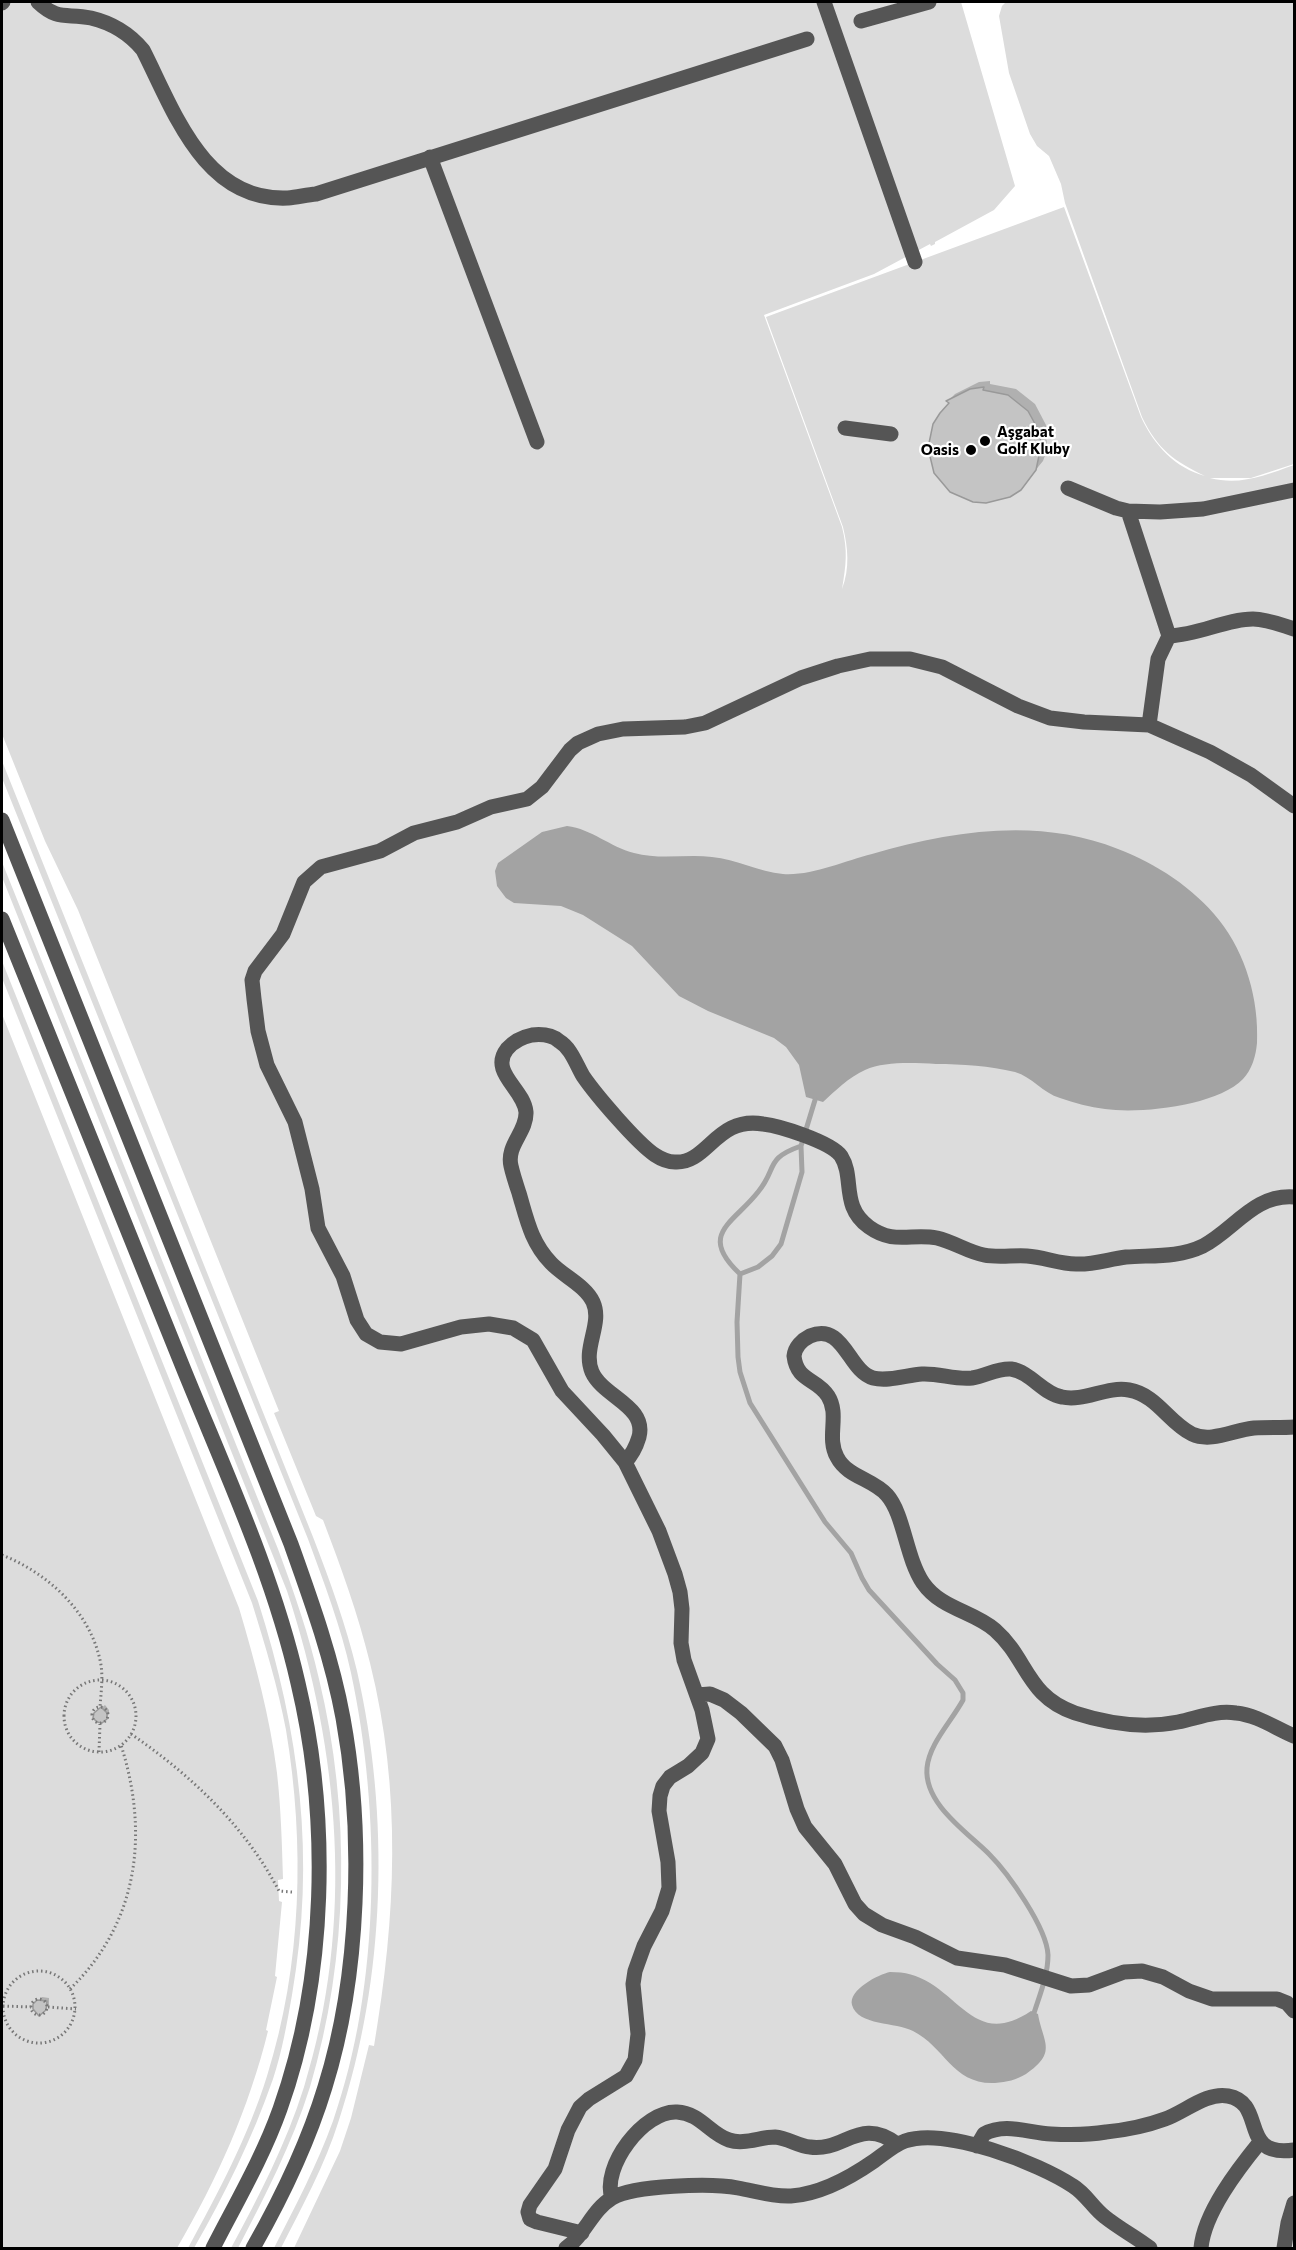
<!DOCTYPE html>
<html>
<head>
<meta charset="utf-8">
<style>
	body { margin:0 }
	#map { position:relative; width:1296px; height:2250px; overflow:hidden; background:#fff; font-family:Commissioner,sans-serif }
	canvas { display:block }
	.frame { position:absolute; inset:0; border:3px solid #000; pointer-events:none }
</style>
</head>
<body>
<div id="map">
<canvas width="1296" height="2250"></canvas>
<div class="frame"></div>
</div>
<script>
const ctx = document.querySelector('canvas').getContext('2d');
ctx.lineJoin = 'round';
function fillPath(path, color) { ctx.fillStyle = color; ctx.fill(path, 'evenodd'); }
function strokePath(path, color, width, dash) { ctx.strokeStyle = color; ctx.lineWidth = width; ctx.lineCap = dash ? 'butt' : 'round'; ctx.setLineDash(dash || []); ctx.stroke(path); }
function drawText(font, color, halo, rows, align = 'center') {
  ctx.font = font + ' Commissioner,sans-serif'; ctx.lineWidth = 4.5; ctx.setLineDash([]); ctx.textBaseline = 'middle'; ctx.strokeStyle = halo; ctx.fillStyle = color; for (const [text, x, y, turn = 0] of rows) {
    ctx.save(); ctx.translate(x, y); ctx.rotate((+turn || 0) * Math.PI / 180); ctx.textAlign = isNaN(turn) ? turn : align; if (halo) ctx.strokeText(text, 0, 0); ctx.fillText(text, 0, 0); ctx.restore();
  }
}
fillPath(new Path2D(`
	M 2,2 L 961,2 L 1015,186 L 994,210 L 935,242 L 935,244 L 931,246 L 930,244 L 874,274 L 764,315 L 842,527 C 848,551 846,565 842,589 C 850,568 848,548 843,527 L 766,317 L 1064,207 L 1141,417 C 1154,445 1175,468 1205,476 C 1174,461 1158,450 1142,417 L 1065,203 L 1061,184 L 1049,156 L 1037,146 L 1030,134 L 1009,73 L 999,16 L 1002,6 L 1006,2 L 1294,2 L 1294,464 L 1251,478 L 1210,478 C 1240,486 1266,475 1294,465 L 1294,2248 L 294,2248 L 340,2151 L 351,2118 L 369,2045 L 374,2046 C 396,1917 402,1791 370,1663 C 358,1614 341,1567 323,1520 L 316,1516 L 274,1413 L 279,1411 L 78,910 L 45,841 L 2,734 Z
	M 2,761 L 313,1537 C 330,1581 346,1625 357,1671 C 390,1816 386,1978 339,2120 C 325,2165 302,2207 281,2248 L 274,2248 C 295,2207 317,2165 333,2121 C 381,1985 381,1812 351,1673 C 341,1627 324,1583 308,1539 L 2,778 Z
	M 2,862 L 278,1549 C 294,1592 309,1635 319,1679 C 351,1811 349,1957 310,2087 C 292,2144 265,2196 238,2248 L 231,2248 C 259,2196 286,2144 304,2087 C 355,1923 340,1752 287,1591 L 2,877 Z
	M 2,961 L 258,1601 C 300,1733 316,1858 292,1995 C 287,2023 282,2052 273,2079 C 252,2139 225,2194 194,2248 L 188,2248 C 218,2193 248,2137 267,2076 C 302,1965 305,1844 286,1730 C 278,1687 265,1645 252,1603 L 2,978 Z
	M 2,1014 L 239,1608 C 255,1662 270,1717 277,1773 C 281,1809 282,1844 283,1879 L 278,1880 L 279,1901 L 282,1902 L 275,1976 L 277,1977 L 266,2030 L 268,2031 C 249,2108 217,2180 177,2248 L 2,2248 Z`), '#dcdcdc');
fillPath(new Path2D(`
	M 567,826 C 592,829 610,847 634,853 C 659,860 687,854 712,857 C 736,859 759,872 783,874 C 812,876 844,861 872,854 C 952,831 1038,817 1118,849 C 1155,863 1194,888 1219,920 C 1246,954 1259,1000 1257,1043 C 1256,1055 1252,1070 1243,1079 C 1217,1106 1140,1114 1105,1109 C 1090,1107 1074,1103 1060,1098 C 1043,1093 1032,1077 1015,1072 C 990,1066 962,1064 936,1064 C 914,1063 885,1061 865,1070 C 849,1077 835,1091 823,1102 L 806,1097 L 799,1065 L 786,1047 L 774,1038 L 708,1011 L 679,996 L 632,946 L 583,915 L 561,906 L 514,903 L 506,898 L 497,886 L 495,871 L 498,863 L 542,832 Z
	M 890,1972 C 905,1972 917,1975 930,1983 C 965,2005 982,2044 1031,2011 L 1038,2014 C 1043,2043 1058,2052 1026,2074 C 1016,2080 1007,2082 995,2083 C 953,2085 945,2047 913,2031 C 896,2022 858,2026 852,2005 C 848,1990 879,1974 890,1972 Z`), '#a3a3a3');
fillPath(new Path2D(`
	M 990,381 L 990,384 L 1016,389 L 1035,404 L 1046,425 L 1047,450 L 1043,461 L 1020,489 L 998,500 L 974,501 L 948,401 L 955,394 L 979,382 Z
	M 105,1705 L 109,1710 L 109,1714 L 102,1721 L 95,1713 Z
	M 42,1997 L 49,1998 L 49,2005 L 42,2012 L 35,2004 Z`), '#0003');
strokePath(new Path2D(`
	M 815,1100 L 801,1146 L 802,1172 L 781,1244 L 772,1256 L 758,1267 L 740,1274 L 737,1322 L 738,1357 L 740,1372 L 750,1403 L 825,1522 L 851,1553 L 862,1578 L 869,1590 L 937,1664 L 955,1680 L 963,1693 L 963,1700 C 951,1722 929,1744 927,1768 C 924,1804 967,1832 989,1854 C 1008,1873 1047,1928 1048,1955 C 1048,1975 1040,1994 1034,2013
	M 740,1274 C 697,1234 734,1223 758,1192 C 778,1168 764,1159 801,1146`), '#a3a3a3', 5);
const building = new Path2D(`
	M 984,387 L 983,390 L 1008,395 L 1028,411 L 1040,433 L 1041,446 L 1036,470 L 1021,490 L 1010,497 L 986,503 L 973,502 L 950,492 L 934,473 L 928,448 L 933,424 L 940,413 L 949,403 L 946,401 L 970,389 Z
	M 101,1707 L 107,1713 L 107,1719 L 102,1723 L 97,1722 L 93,1718 L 94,1713 Z
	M 37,2000 L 47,2001 L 46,2010 L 39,2016 L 33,2009 L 33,2004 Z`);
fillPath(building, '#c4c4c4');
strokePath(building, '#999', 1.5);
strokePath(new Path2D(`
	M 2,1555 C 48,1573 92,1613 101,1665 C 103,1678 101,1693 100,1707
	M64 1716a36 36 0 1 1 72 0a36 36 0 1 1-72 0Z
	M92 1715a8 8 0 1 1 16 0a8 8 0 1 1-16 0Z
	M 131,1734 C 191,1775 245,1826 279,1891 L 292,1892
	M 99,1752 L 100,1724
	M3 2007a36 36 0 1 1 72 0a36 36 0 1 1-72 0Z
	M 70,1989 C 139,1922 149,1833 121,1745
	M31 2007a8 8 0 1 1 16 0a8 8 0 1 1-16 0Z
	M 3,2006 L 31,2007
	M 48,2007 L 76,2009`), '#777', 3, [1.5, 3]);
strokePath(new Path2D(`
	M 38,2 C 58,21 66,13 91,18 C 112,23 129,33 143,50 C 174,111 204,202 288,198 C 297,197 307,195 316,194 L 807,39
	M 824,2 L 915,262
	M 2,3 L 3,2
	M 861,21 L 929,2
	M 430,157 L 537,442
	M 845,428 L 891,434
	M 1068,488 L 1116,508 L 1128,511 L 1160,512 L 1203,509 L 1294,490
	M 1128,511 L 1169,636 L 1158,659 L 1149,725
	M 1169,636 C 1199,635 1226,619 1253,619 C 1267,619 1281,625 1294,629
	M 2,820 L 291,1544 C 311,1600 332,1658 343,1718 C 364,1832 360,1975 325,2087 C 308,2143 282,2197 253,2248
	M 2,919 C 62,1068 122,1216 182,1365 C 224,1469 273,1573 298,1683 C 330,1818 327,1977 280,2109 C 263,2157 236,2203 213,2248
	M 1294,1427 C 1281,1428 1267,1427 1254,1428 C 1234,1430 1211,1443 1192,1434 C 1168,1422 1157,1395 1129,1390 C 1106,1386 1084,1402 1062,1397 C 1043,1394 1031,1372 1011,1369 C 997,1368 986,1376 972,1378 C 955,1380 939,1373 922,1374 C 907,1375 888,1382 873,1378 C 848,1371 844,1322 810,1336 C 802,1340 795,1347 794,1356 C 797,1382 817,1378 828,1396 C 840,1415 826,1437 837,1457 C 847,1477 873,1479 887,1495 C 904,1514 906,1558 923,1583 C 941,1609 973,1611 995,1630 C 1028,1659 1026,1696 1075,1713 C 1109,1724 1143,1729 1178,1722 C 1198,1718 1215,1710 1236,1713 C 1257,1715 1275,1728 1294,1736
	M 625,1462 C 632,1455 636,1447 639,1437 C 647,1406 603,1397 592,1372 C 582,1348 603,1324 593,1302 C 585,1285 563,1276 551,1263 C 531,1242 527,1220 519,1193 C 516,1184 513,1175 511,1166 C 506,1145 527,1132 526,1112 C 524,1089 489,1072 507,1049 C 514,1041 522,1037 532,1035 C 541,1034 552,1035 559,1041 C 571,1048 576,1064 583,1076 C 596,1095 637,1143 655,1155 C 661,1159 668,1162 675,1162 C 708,1164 716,1116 763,1124 C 780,1126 831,1142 841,1156 C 855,1178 840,1206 869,1227 C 894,1245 911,1233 937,1238 C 954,1242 968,1252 984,1255 C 998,1258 1013,1255 1027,1256 C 1044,1257 1059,1264 1076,1264 C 1093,1265 1109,1259 1126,1257 C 1152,1255 1178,1258 1203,1246 C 1235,1229 1254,1194 1294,1197
	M 697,1695 L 710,1694 L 724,1700 L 741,1713 L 775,1746 L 782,1760 L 797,1809 L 805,1827 L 835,1864 L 855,1904 L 864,1914 L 882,1925 L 915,1937 L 957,1958 L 1005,1965 L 1071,1986 L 1089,1985 L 1124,1972 L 1142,1971 L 1163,1977 L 1189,1991 L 1212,1999 L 1277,1999 L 1287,2003 L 1294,2011
	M 977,2146 L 984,2134 C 1005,2122 1029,2133 1051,2134 C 1070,2135 1088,2135 1106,2132 C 1126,2130 1146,2126 1165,2119 C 1185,2112 1206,2092 1228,2096 C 1267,2103 1238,2158 1294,2150
	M 612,2198 C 601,2167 644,2110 677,2112 C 700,2113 710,2134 729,2140 C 744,2145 760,2137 775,2137 C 788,2138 798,2146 810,2147 C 844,2152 860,2116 897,2144
	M 582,2233 L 537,2222 L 530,2219 L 528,2212 L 530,2205 L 555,2169 L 568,2130 L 580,2107 L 589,2099 L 626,2076 L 635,2060 L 638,2034 L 633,1984 L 635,1971 L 644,1946 L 662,1911 L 669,1888 L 668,1862 L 659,1811 L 660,1796 L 663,1786 L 670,1777 L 688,1766 L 702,1753 L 708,1739 L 702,1710 L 684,1660 L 681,1643 L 682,1609 L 680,1592 L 675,1574 L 659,1531 L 625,1462 L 603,1435 L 562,1391 L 533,1340 L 513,1328 L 489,1324 L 461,1327 L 401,1344 L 380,1342 L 366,1334 L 357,1320 L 343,1276 L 318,1228 L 312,1189 L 295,1122 L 267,1065 L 258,1031 L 254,999 L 252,980 L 255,971 L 283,934 L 304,882 L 321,867 L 380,851 L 414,833 L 457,822 L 491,807 L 527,799 L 542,787 L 570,750 L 578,743 L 598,734 L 623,729 L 685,727 L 705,723 L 801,678 L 838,666 L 870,659 L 910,659 L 942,667 L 1018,706 L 1050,718 L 1084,722 L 1149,725 L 1210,752 L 1251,775 L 1294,806
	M 566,2248 C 585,2235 592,2210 612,2198 C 634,2185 712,2183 738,2188 C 755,2191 773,2197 791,2196 C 821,2194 851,2177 874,2161 C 884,2154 894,2145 905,2141 C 945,2127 1039,2163 1073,2186 C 1086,2194 1093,2208 1105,2217 C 1120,2229 1136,2237 1150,2248
	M 1201,2248 C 1204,2213 1238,2169 1260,2142
	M 1284,2248 L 1288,2223 L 1294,2203`), '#555', 15);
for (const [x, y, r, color] of [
	[985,441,6,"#000"],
	[971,450,6,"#000"]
]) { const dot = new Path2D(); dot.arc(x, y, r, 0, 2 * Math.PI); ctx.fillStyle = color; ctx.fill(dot); strokePath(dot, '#fff', 2); }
drawText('bold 15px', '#000', '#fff', [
	["Aşgabat",997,432],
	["Golf Kluby",997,449],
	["Oasis",959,450,"right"]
], 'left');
</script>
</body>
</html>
